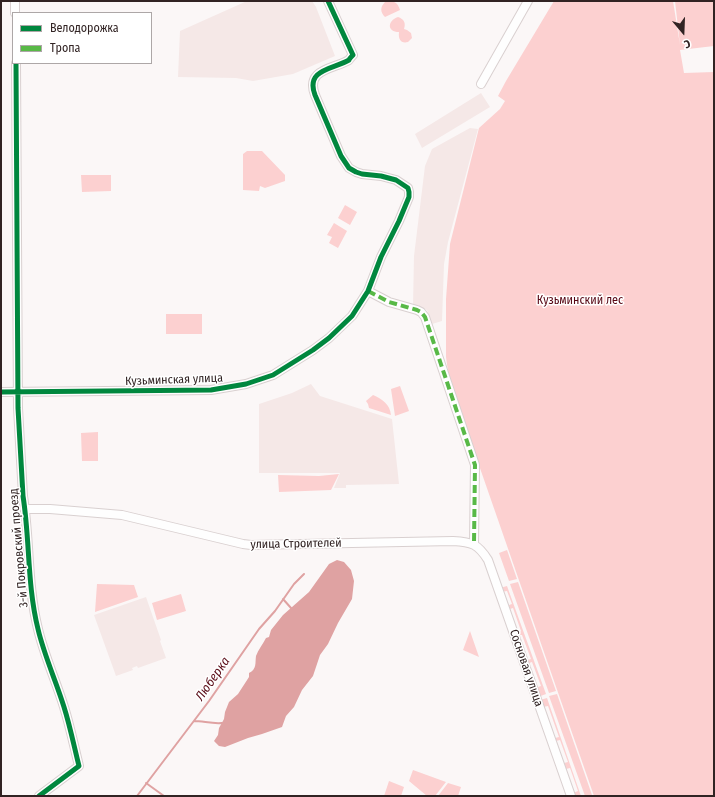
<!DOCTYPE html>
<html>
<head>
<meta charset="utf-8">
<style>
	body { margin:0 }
	#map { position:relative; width:715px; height:797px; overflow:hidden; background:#fbf7f7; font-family:"Fira Sans Condensed",sans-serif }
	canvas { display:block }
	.frame { position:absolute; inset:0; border:2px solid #312323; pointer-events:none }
	.legend { position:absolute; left:12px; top:12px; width:140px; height:52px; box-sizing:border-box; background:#fff; border:1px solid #ada7a7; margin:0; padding:5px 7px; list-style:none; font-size:12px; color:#312323 }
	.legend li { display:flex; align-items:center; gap:8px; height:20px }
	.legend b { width:20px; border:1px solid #ada7a7 }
	.north { position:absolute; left:663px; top:12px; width:40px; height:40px; -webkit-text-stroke:3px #fff; paint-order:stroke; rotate:161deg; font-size:11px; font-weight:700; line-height:16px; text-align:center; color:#312323 }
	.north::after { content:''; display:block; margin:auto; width:14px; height:18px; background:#312323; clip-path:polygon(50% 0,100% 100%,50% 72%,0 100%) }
</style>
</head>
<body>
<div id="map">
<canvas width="715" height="797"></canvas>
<div class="frame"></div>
<ul class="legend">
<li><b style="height:5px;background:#00873e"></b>Велодорожка</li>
<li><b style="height:5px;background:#58b947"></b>Тропа</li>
</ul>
<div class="north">С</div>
</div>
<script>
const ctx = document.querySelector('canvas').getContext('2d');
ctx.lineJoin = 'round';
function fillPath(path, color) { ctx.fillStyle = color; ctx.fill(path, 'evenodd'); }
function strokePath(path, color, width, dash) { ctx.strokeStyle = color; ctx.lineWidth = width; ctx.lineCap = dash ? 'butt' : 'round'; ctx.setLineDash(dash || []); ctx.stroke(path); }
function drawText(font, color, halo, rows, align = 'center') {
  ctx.font = font + ' "Fira Sans Condensed",sans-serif'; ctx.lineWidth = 3; ctx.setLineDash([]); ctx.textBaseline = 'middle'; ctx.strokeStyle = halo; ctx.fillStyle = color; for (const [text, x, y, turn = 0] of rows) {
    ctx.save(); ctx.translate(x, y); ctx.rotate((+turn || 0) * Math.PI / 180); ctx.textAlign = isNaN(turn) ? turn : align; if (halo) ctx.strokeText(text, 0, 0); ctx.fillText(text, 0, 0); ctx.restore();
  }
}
fillPath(new Path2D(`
	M 247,1 L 312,1 L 316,7 L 335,56 L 293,74 L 253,81 L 236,78 L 178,77 L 180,31 Z
	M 481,93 L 490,107 L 422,148 L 415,134 Z
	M 470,128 L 478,129 L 448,242 L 444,264 L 442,321 L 432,324 L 427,310 L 413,306 L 414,256 L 425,166 L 432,149 Z
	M 311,384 L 320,396 L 392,419 L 399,484 L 346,485 L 346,488 L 334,488 L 340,473 L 259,473 L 259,404 L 292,393 Z
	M 146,597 L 161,640 L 160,641 L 166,658 L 138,668 L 137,666 L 132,668 L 133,670 L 116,676 L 94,615 Z`), '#f5e8e7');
fillPath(new Path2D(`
	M 383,1 C 392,1 397,0 400,10 L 385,17 C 380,12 380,7 385,2 Z
	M 554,1 L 673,1 L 680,45 L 675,1 L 714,1 L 714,46 L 680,50 L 684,73 L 714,72 L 714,796 L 594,796 L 449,379 L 446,357 L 446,299 L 450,244 L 479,128 L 500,109 L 505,101 L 498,96 L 506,81 Z
	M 398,17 C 404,19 406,23 404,29 L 407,30 L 411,33 L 412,38 L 408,42 C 401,44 398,39 399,32 C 387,32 387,21 398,17 Z
	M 247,151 L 262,151 L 285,175 L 285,181 L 265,188 L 260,186 L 259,191 L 243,190 L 243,154 Z
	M 81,175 L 111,175 L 111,191 L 82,192 Z
	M 345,205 L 357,212 L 350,225 L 338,218 Z
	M 334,223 L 347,231 L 338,248 L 329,243 L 332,237 L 327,235 Z
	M 166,314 L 202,314 L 202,334 L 166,334 Z
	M 400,386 L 409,411 L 395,416 L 391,389 Z
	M 373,395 C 382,399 390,404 391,415 L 369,408 L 368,404 L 366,401 Z
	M 98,432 L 98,461 L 82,461 L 81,433 Z
	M 339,474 L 331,490 L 279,492 L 278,475 L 319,476 Z
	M 507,550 L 517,579 L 509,581 L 499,553 Z
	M 518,582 L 556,691 L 549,693 L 510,584 Z
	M 97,584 L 134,585 L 138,597 L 95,612 Z
	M 507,586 L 546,694 L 538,697 L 535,688 L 541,686 L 532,662 L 529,663 L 527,662 L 528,660 L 531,659 L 522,635 L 520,635 L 518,634 L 519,632 L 521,631 L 513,608 L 510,609 L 509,607 L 509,605 L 512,604 L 507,591 L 501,592 L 500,588 Z
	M 181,594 L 186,611 L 157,620 L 152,603 Z
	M 470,631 L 479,657 L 463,650 Z
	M 557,694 L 592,795 L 585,796 L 549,696 Z
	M 547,698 L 581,796 L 574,796 L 573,793 L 578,791 L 570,768 L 566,769 L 564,763 L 568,762 L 560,740 L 556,741 L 555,740 L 555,738 L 559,737 L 548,706 L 543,707 L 540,700 Z
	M 413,770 L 446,782 L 435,796 L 427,796 L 409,781 Z
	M 389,781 L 404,787 L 401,796 L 384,796 Z
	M 448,783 L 461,787 L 458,796 L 438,796 Z`), '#fcd0d0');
fillPath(new Path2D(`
	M 337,560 L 344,562 L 351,570 L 354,581 L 352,599 L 338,623 L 328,644 L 320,655 L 313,676 L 302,690 L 294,707 L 286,716 L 282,727 L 262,734 L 248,738 L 225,747 L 219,746 L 214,741 L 218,735 L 219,728 L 224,719 L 225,712 L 229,702 L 238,694 L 249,677 L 249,673 C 257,669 255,663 256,656 C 258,650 263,644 266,638 L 269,637 L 271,630 L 283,615 L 309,592 L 329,564 Z`), '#dfa2a2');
strokePath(new Path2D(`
	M 283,599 L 291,608
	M 194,721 C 203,721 212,724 222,723
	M 146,783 L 164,796
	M 137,796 L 209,701 L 259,629 L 275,611 L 294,584 L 304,574`), '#dfa2a2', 2);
const street = new Path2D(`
	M 15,1 L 15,13
	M 16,63 L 18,408 L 23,496 C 30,540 27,585 38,629 C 44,655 56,681 64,707 C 70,726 74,746 79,766 L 39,796
	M 481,84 L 528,1
	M 368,291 L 389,302 L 417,310 L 421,312 L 425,317 L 475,465 L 474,544
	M 1,392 L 211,390 L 246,384 L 273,375 L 313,350 L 329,338 L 352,316 L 368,291 L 381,257 L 399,221 L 409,197 L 409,192 L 408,188 L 396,180 L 381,176 L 362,174 L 356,172 L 349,168 L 341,156 L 315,95 C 305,69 334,69 349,60 C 349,59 353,55 353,55 L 328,1
	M 25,509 L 50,509 L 122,515 L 243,544 L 251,545 L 453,541 C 472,542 478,544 488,560 L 571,796`);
strokePath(street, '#d9d0d0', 10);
strokePath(street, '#fefefe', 8);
strokePath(new Path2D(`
	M 368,291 L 389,302 L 417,310 L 421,312 L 425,317 L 475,465 L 474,544`), '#58b947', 4, [8, 4]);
strokePath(new Path2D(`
	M 16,63 L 18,408 L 23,496 C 30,540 27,585 38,629 C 44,655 56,681 64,707 C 70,726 74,746 79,766 L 39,796
	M 1,392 L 211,390 L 246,384 L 273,375 L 313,350 L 329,338 L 352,316 L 368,291 L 381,257 L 399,221 L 409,197 L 409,192 L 408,188 L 396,180 L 381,176 L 362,174 L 356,172 L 349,168 L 341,156 L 315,95 C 305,69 334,69 349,60 C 349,59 353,55 353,55 L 328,1`), '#00873e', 5);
drawText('12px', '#570714', '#fff', [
	["Кузьминский лес",580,301]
]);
drawText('12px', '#312323', '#fff', [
	["Кузьминская улица",174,380,-2],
	["улица Строителей",296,544,-1],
	["3-й Покровский проезд",19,548,-95],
	["Сосновая улица",526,668,71]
]);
drawText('italic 13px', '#5a0c17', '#fff', [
	["Люберка",213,679,-55]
]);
</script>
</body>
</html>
